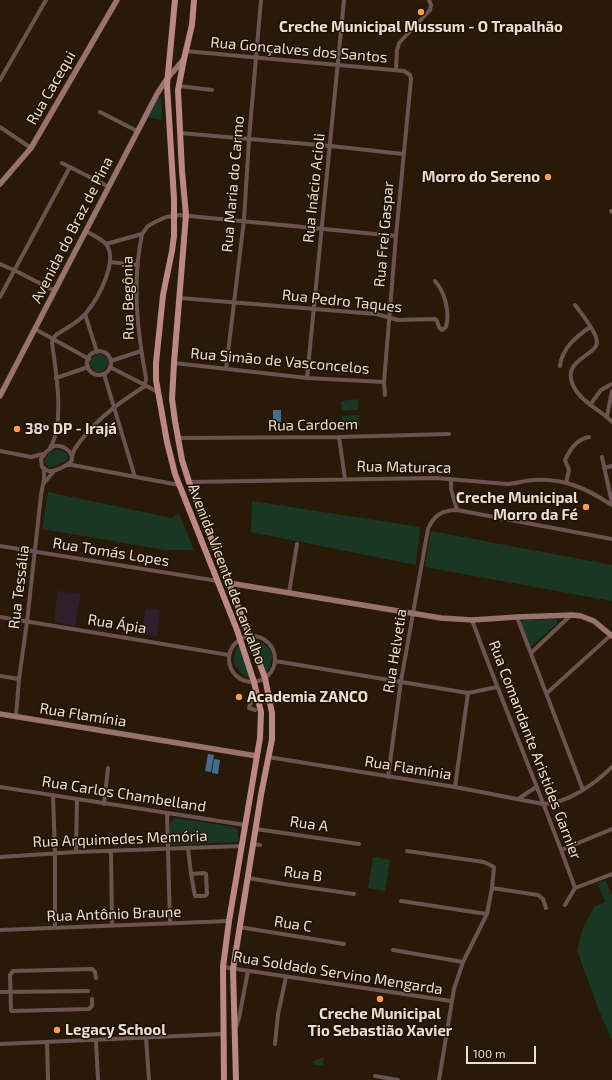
<!DOCTYPE html>
<html>
<head>
<meta charset="utf-8">
<style>
	body { margin:0 }
	#map { position:relative; width:612px; height:1080px; overflow:hidden; background:#281a07; font-family:"Exo 2",sans-serif }
	canvas { display:block }
	.scale { position:absolute; left:466px; top:1046px; width:70px; height:18px; box-sizing:border-box; border:2px solid #e9dfd4; border-top:0; padding-left:5px; font-size:12px; line-height:14px; white-space:nowrap; color:#e9dfd4; -webkit-text-stroke:3px #1f1101; paint-order:stroke }
</style>
</head>
<body>
<div id="map">
<canvas width="612" height="1080"></canvas>
<div class="scale">100 m</div>
</div>
<script>
const ctx = document.querySelector('canvas').getContext('2d');
ctx.lineJoin = 'round';
function fillPath(path, color) { ctx.fillStyle = color; ctx.fill(path, 'evenodd'); }
function strokePath(path, color, width, dash) { ctx.strokeStyle = color; ctx.lineWidth = width; ctx.lineCap = dash ? 'butt' : 'round'; ctx.setLineDash(dash || []); ctx.stroke(path); }
function drawText(font, color, halo, rows, align = 'center') {
  ctx.font = font + ' "Exo 2",sans-serif'; ctx.lineWidth = 3; ctx.setLineDash([]); ctx.textBaseline = 'middle'; ctx.strokeStyle = halo; ctx.fillStyle = color; for (const [text, x, y, turn = 0] of rows) {
    ctx.save(); ctx.translate(x, y); ctx.rotate((+turn || 0) * Math.PI / 180); ctx.textAlign = isNaN(turn) ? turn : align; if (halo) ctx.strokeText(text, 0, 0); ctx.fillText(text, 0, 0); ctx.restore();
  }
}
fillPath(new Path2D(`
	M 57,591 L 81,594 L 75,626 L 54,622 Z
	M 145,608 L 160,610 L 157,636 L 142,635 Z`), '#2d1f2b');
fillPath(new Path2D(`
	M 158,97 L 161,98 L 162,118 L 161,120 L 148,117 Z
	M90 363a9 9 0 1 1 18 0a9 9 0 1 1-18 0Z
	M 358,399 L 358,410 L 342,411 L 341,401 Z
	M 359,415 L 360,425 L 343,426 L 342,416 Z
	M 55,450 C 62,449 68,452 68,459 L 65,462 L 49,468 L 46,465 L 45,460 L 49,453 Z
	M 48,492 L 172,518 L 179,514 L 194,550 L 165,550 L 42,529 Z
	M 252,501 L 420,527 L 416,565 L 251,532 Z
	M 431,531 L 612,565 L 612,601 L 425,567 Z
	M 556,619 L 558,623 L 530,647 L 520,624 L 524,620 Z
	M 254,640 C 274,645 277,659 265,675 Z
	M 240,644 L 251,679 C 234,671 228,659 240,644 Z
	M 175,818 L 234,827 L 238,830 L 238,842 L 170,845 L 170,823 Z
	M 373,857 L 390,860 L 385,891 L 368,888 Z
	M 606,880 L 612,896 L 612,1040 L 599,1011 L 577,950 L 583,928 L 594,907 L 605,902 L 598,883 Z
	M 320,1058 L 324,1058 L 323,1066 L 315,1065 L 312,1062 Z`), '#1a3723');
fillPath(new Path2D(`
	M 273,410 L 281,410 L 281,427 L 273,427 Z
	M 208,754 L 214,755 L 211,772 L 205,771 Z
	M 214,759 L 220,760 L 218,774 L 212,773 Z`), '#476c93');
strokePath(new Path2D(`
	M 185,51 L 404,71 L 410,75 L 411,79 L 396,236 L 384,382 L 385,395
	M 396,70 L 397,50 L 399,43 L 430,10 L 431,5 L 429,0
	M 0,80 L 46,0
	M 179,86 L 212,90
	M 100,112 L 137,131
	M 0,127 L 31,148
	M 180,133 L 331,146 L 403,154
	M 62,163 L 109,187
	M 611,211 L 612,212
	M 142,234 C 132,282 137,330 146,378 L 145,386
	M 106,244 L 142,234 L 148,226 L 155,222 L 166,217 L 179,215 L 396,236
	M 110,262 L 138,265
	M 0,264 L 14,270 L 55,291
	M 0,297 L 70,167
	M 180,298 L 376,314 L 398,320 L 435,319 L 437,321 L 439,327 L 442,330 L 446,327 C 450,312 445,292 435,281
	M 575,305 C 581,313 597,332 597,342 C 597,357 555,360 577,392 C 586,405 601,410 612,422
	M 85,314 L 97,352
	M 35,329 L 89,359
	M87 363a12 12 0 1 1 24 0a12 12 0 1 1-24 0Z
	M 111,361 L 141,351
	M 174,363 L 307,378 L 384,382
	M 560,366 C 562,348 576,337 590,327
	M 110,367 L 158,392
	M 226,369 L 244,220 L 249,139 L 261,0
	M 104,374 L 135,477
	M 56,378 L 88,367
	M 307,378 L 344,0
	M 590,405 L 601,390 L 612,384
	M 607,416 L 612,391
	M 339,437 L 345,479
	M 177,438 L 339,437 L 449,434
	M 54,446 C 63,445 72,450 72,460 C 70,464 57,471 51,471 C 48,472 45,469 42,467 L 41,459 L 46,452 Z
	M 50,448 C 65,424 56,371 52,343 L 53,339 L 56,335 C 66,328 78,323 86,313 C 98,299 120,259 105,243 C 100,238 92,235 86,231
	M 0,451 L 31,457 L 43,454
	M 72,457 C 73,449 78,444 83,438 C 100,416 122,401 145,386
	M 602,457 L 612,503
	M 67,465 L 72,465 L 179,485
	M 604,468 L 612,466
	M 451,479 L 451,489 L 457,510
	M 189,482 L 436,478 L 507,484 C 516,484 525,480 534,480 C 565,478 587,489 612,505
	M 44,483 L 54,471
	M 566,483 L 569,470 L 565,460 C 570,449 577,439 589,437
	M 0,546 L 218,581
	M 289,593 L 297,544
	M 0,617 L 229,655
	M 517,617 L 583,790
	M 472,620 C 505,710 543,798 575,888
	M229 659a23 23 0 1 1 46 0a23 23 0 1 1-46 0Z
	M 531,653 L 571,615
	M 275,661 L 468,693 L 497,687
	M 0,676 L 19,679
	M 547,693 L 611,635
	M 255,710 L 249,708 L 252,699 L 259,699
	M 16,716 L 19,679 L 27,622 L 41,495 L 44,480 L 44,468
	M 268,757 L 455,787 L 543,804 C 567,804 596,783 612,767
	M 388,777 L 401,681 L 428,529 C 434,515 442,510 457,510 L 612,539
	M 0,787 L 245,825
	M 455,787 L 468,693
	M 53,795 L 55,853 L 55,928
	M 518,799 L 536,787
	M 104,804 L 108,768
	M 167,813 L 170,924
	M 256,829 L 359,844
	M 253,844 L 260,845
	M 188,848 L 191,874 L 204,873 L 206,874 L 207,894 L 205,896 L 195,896 L 191,874
	M 561,850 L 612,829
	M 111,851 L 112,926
	M 407,851 L 484,862 L 494,867 L 492,888 L 487,914 L 463,962 L 454,989 L 439,1080
	M 76,852 L 77,800
	M 0,857 L 76,852 L 242,846
	M 248,878 L 284,884 L 354,894
	M 492,888 L 538,895 L 543,899 L 546,908
	M 401,901 L 487,914
	M 565,905 L 575,888 L 612,874
	M 239,927 L 344,944
	M 0,930 L 229,921
	M 393,950 L 463,962
	M 223,967 L 451,1001
	M 0,992 L 88,991
	M 92,999 L 92,1006 L 89,1009 L 12,1011 L 11,1010 L 10,975 L 13,971 L 92,969 L 95,972 L 96,978
	M 236,1027 L 239,1018 L 248,971
	M 146,1038 L 149,1080
	M 96,1041 L 98,1080
	M 47,1042 L 48,1080
	M 0,1044 L 223,1034
	M 275,1044 L 278,1014 L 286,977
	M 375,1076 L 398,1080`), '#6c5351', 4);
strokePath(new Path2D(`
	M 0,184 L 31,148 L 117,0
	M 0,396 L 157,94 L 166,80 L 184,59
	M 229,583 L 441,618 L 472,620 L 517,617 L 572,615 L 581,616 L 594,621 L 612,636
	M 0,714 L 257,756`), '#99716e', 5.5);
strokePath(new Path2D(`
	M 175,0 L 167,85 L 174,199 L 174,236 L 172,251 L 163,295 L 156,363 L 156,380 L 167,442 L 175,474 L 237,630 L 254,682 L 261,712 L 260,738 L 229,921 L 223,967 L 224,1080
	M 194,0 L 192,25 L 184,59 L 178,90 L 182,171 L 186,215 L 174,363 L 172,399 L 175,421 L 182,460 L 189,482 L 246,627 L 265,678 L 272,713 L 272,739 L 261,795 L 233,969 L 236,1080`), '#bc8884', 6);
for (const [x, y, r, color] of [
	[421,12,4,"#fc9d53"],
	[548,177,4,"#fc9d53"],
	[17,429,4,"#fc9d53"],
	[586,507,4,"#fc9d53"],
	[239,697,4,"#fc9d53"],
	[380,999,4,"#fc9d53"],
	[57,1030,4,"#fc9d53"]
]) { const dot = new Path2D(); dot.arc(x, y, r, 0, 2 * Math.PI); ctx.fillStyle = color; ctx.fill(dot); strokePath(dot, '#1f1101', 1.5); }
drawText('bold 15px', '#e9dfd4', '#1f1101', [
	["Creche Municipal Mussum - O Trapalhão",421,27,"center"],
	["Morro do Sereno",540,177,"right"],
	["38º DP - Irajá",25,429],
	["Creche Municipal",578,498,"right"],
	["Morro da Fé",578,515,"right"],
	["Academia ZANCO",247,697],
	["Creche Municipal",380,1014,"center"],
	["Tio Sebastião Xavier",380,1031,"center"],
	["Legacy School",65,1030]
], 'left');
drawText('15px', '#e9dfd4', '#1f1101', [
	["Rua Gonçalves dos Santos",299,50,5],
	["Rua Cacequi",51,88,-60],
	["Rua Maria do Carmo",233,184,-85],
	["Rua Inácio Acioli",314,188,-84],
	["Avenida do Braz de Pina",72,230,-63],
	["Rua Frei Gaspar",384,234,-85],
	["Rua Begônia",128,298,-91],
	["Rua Pedro Taques",342,301,6],
	["Rua Simão de Vasconcelos",280,361,5],
	["Rua Cardoem",313,425,-1],
	["Rua Maturaca",404,467,1],
	["Rua Tomás Lopes",111,552,9],
	["Avenida Vicente de Carvalho",227,574,69],
	["Rua Tessália",19,587,-83],
	["Rua Ápia",117,624,9],
	["Rua Helvetia",395,651,-81],
	["Rua Flamínia",83,715,9],
	["Rua Comandante Aristides Garnier",535,750,69],
	["Rua Flamínia",408,768,9],
	["Rua Carlos Chambelland",124,794,9],
	["Rua A",309,824,8],
	["Rua Arquimedes Memória",120,839,-2],
	["Rua B",303,874,8],
	["Rua Antônio Braune",114,914,-2],
	["Rua C",293,924,9],
	["Rua Soldado Servino Mengarda",338,973,9]
]);
</script>
</body>
</html>
